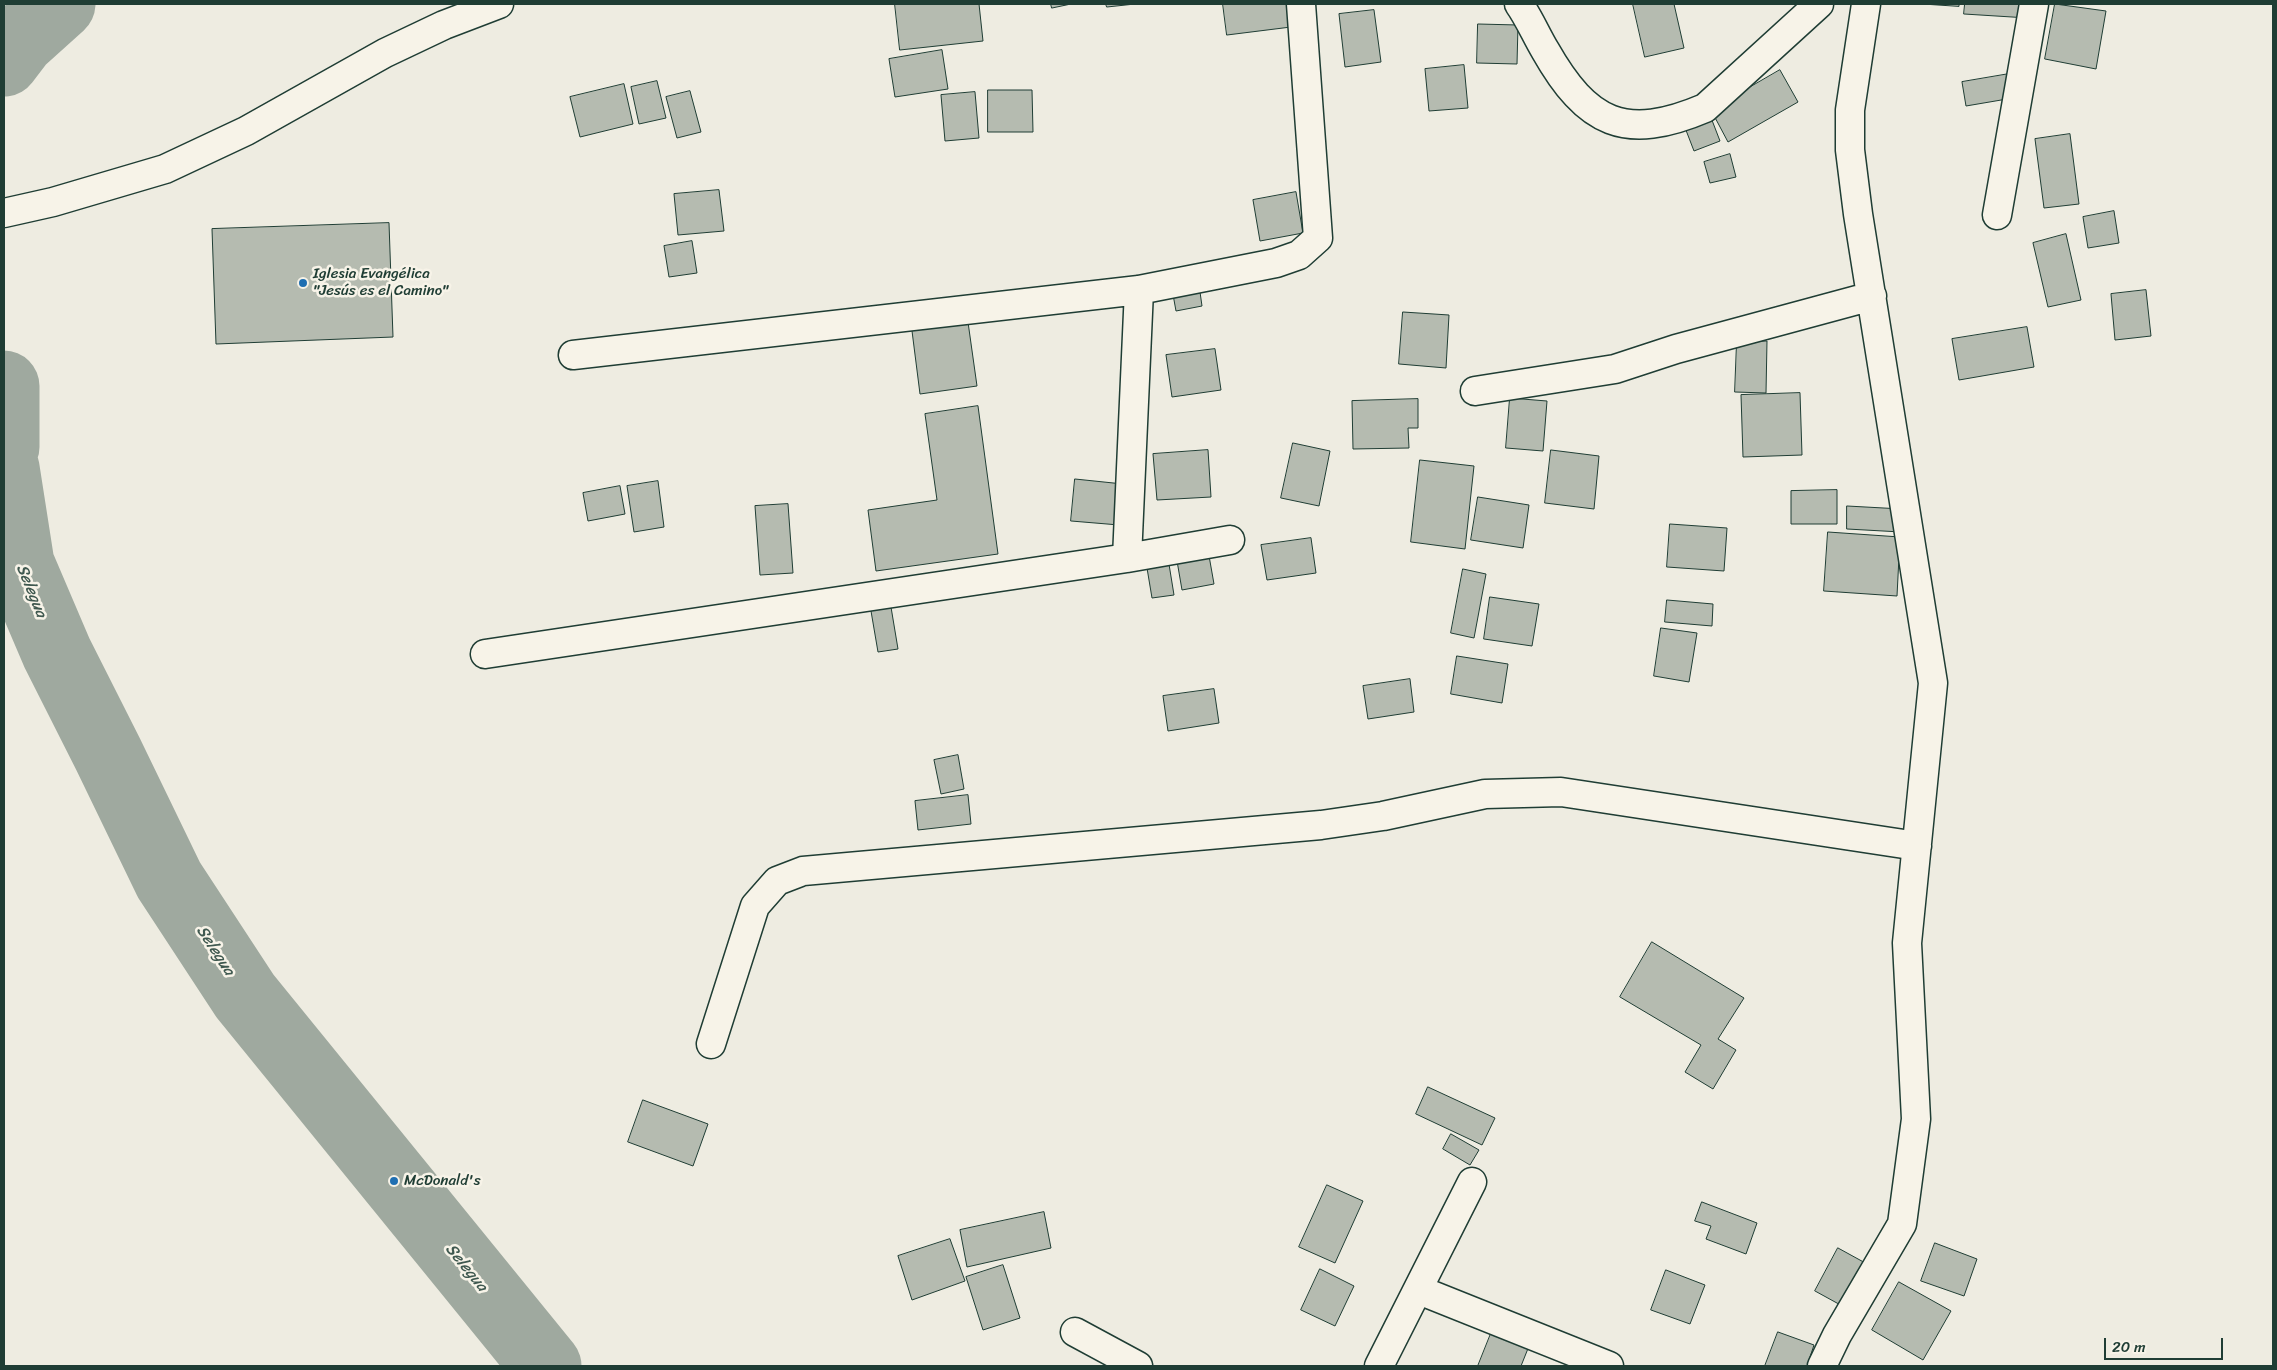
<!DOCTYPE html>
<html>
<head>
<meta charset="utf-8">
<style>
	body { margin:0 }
	#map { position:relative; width:2277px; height:1370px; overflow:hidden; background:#eeece1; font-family:Sriracha,sans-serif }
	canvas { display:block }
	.frame { position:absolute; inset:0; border:5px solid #1f3d34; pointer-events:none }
	.scale { position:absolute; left:2104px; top:1338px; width:119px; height:22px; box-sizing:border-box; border:2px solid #1f3d34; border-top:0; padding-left:6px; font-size:15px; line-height:18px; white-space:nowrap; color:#1f3d34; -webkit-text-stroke:4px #f7f3e8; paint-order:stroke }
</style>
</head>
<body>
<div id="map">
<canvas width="2277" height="1370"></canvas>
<div class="frame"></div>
<div class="scale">20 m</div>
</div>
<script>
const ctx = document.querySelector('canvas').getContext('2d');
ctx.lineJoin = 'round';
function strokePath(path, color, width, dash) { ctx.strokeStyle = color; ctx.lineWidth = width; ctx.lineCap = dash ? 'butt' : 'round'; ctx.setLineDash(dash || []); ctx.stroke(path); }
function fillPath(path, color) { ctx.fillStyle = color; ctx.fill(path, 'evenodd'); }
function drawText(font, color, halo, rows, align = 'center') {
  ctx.font = font + ' Sriracha,sans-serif'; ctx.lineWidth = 5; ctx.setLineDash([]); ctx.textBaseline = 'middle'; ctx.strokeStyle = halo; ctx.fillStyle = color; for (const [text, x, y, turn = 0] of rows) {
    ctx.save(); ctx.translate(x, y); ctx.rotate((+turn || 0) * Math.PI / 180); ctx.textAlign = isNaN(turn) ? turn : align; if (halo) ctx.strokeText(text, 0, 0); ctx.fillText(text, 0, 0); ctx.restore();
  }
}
strokePath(new Path2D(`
	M 4,61 L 20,40 L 60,4
	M 4,386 L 4,447
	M 4,468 L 19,564 L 57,653 L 108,754 L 169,880 L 245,996 L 546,1366`), '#9fa99f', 71);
const building = new Path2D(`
	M 895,4 L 979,4 L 983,41 L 900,50 Z
	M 1051,4 L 1071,4 L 1052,8 Z
	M 1106,4 L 1135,4 L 1107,7 Z
	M 1223,4 L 1296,4 L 1299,26 L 1227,35 Z
	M 1633,4 L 1674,4 L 1684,48 L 1645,57 Z
	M 1923,4 L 1959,4 L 1959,6 Z
	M 1965,4 L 2029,4 L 2028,18 L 1964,14 Z
	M 2055,4 L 2106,11 L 2096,69 L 2045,59 Z
	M 1374,10 L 1381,62 L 1345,67 L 1339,14 Z
	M 1478,24 L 1518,25 L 1517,64 L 1477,63 Z
	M 942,50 L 948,89 L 895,97 L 889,59 Z
	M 1464,65 L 1468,108 L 1429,111 L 1425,69 Z
	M 1780,70 L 1798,102 L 1728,142 L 1711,110 Z
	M 2009,74 L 2013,98 L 1966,106 L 1962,82 Z
	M 657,81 L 666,118 L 639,124 L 631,87 Z
	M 624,84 L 633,124 L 580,137 L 570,97 Z
	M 988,90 L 1032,90 L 1033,132 L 988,132 Z
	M 690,91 L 701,132 L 677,138 L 666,97 Z
	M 975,92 L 979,138 L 945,141 L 941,95 Z
	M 1710,115 L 1720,141 L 1694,151 L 1684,125 Z
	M 2070,134 L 2079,204 L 2044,208 L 2035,139 Z
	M 1730,154 L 1736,177 L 1710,183 L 1704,162 Z
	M 719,190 L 724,231 L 678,235 L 674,194 Z
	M 1296,192 L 1303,233 L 1260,241 L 1253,200 Z
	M 2114,211 L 2119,243 L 2088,248 L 2083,217 Z
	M 389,223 L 393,337 L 216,344 L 212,229 Z
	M 2066,234 L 2081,300 L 2048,307 L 2033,243 Z
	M 692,241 L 697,273 L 669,277 L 664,246 Z
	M 1199,285 L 1202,306 L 1176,311 L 1172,289 Z
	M 2146,290 L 2151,336 L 2115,340 L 2111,294 Z
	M 1403,312 L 1449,315 L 1446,368 L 1399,364 Z
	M 967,315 L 977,386 L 920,394 L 911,323 Z
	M 2027,327 L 2034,367 L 1959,380 L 1952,339 Z
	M 1737,341 L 1767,341 L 1766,393 L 1735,392 Z
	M 1215,349 L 1221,390 L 1172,397 L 1166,355 Z
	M 1800,393 L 1802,455 L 1743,457 L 1741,395 Z
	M 1510,398 L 1547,401 L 1543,451 L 1506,448 Z
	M 1418,399 L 1418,428 L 1408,428 L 1409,448 L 1353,449 L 1352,401 Z
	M 978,406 L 998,554 L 876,571 L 868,510 L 937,500 L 925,414 Z
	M 1293,443 L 1330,451 L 1319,506 L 1281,498 Z
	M 1208,450 L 1211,497 L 1157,500 L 1153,454 Z
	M 1551,450 L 1599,456 L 1594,509 L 1545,503 Z
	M 1420,460 L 1474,466 L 1465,549 L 1411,542 Z
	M 1075,479 L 1123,484 L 1119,525 L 1071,521 Z
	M 658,481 L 664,527 L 634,532 L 627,486 Z
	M 620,486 L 625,514 L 588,521 L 583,493 Z
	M 1837,490 L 1837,524 L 1791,524 L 1791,491 Z
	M 1478,497 L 1529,505 L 1523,548 L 1471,540 Z
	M 788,504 L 793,573 L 760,575 L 755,506 Z
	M 1847,506 L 1902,509 L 1901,532 L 1847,529 Z
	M 1670,524 L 1727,528 L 1724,571 L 1667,567 Z
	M 1828,532 L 1900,537 L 1897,596 L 1824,591 Z
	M 1311,538 L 1316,573 L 1267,580 L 1261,545 Z
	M 1208,550 L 1214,584 L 1182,590 L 1176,555 Z
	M 1168,558 L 1174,595 L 1152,598 L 1146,562 Z
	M 1463,569 L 1486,574 L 1474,638 L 1451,633 Z
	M 1490,597 L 1539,604 L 1532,646 L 1484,639 Z
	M 1667,600 L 1713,604 L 1712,626 L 1665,622 Z
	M 891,607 L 898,649 L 878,652 L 871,611 Z
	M 1661,628 L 1697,633 L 1689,682 L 1654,676 Z
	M 1457,656 L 1508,664 L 1502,703 L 1451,694 Z
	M 1410,679 L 1414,712 L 1368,719 L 1363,686 Z
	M 1214,689 L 1219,723 L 1168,731 L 1163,696 Z
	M 958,755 L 964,789 L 941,794 L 934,760 Z
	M 968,795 L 971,824 L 918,830 L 915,801 Z
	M 1652,942 L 1744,998 L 1718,1039 L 1736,1050 L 1713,1089 L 1685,1072 L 1701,1045 L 1620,997 Z
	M 1428,1087 L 1495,1118 L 1482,1145 L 1416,1114 Z
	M 643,1100 L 708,1124 L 693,1166 L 628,1142 Z
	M 1451,1134 L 1479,1150 L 1470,1165 L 1443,1149 Z
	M 1327,1185 L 1363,1201 L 1335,1263 L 1299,1247 Z
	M 1702,1202 L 1757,1223 L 1746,1254 L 1706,1239 L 1711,1226 L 1695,1221 Z
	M 1044,1212 L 1051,1248 L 967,1267 L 960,1230 Z
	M 950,1239 L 965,1281 L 912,1300 L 898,1256 Z
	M 1935,1243 L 1977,1259 L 1964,1296 L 1921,1281 Z
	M 1838,1248 L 1869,1265 L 1846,1308 L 1815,1291 Z
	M 1003,1265 L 1020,1318 L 983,1330 L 966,1277 Z
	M 1320,1269 L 1354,1286 L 1335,1326 L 1301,1310 Z
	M 1666,1270 L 1705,1285 L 1690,1324 L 1651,1310 Z
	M 1899,1282 L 1951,1311 L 1923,1360 L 1872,1330 Z
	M 1492,1331 L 1529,1346 L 1521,1366 L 1478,1366 Z
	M 1778,1332 L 1814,1345 L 1807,1366 L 1765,1366 Z`);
fillPath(building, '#b5bbb0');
strokePath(building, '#1f3d34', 1);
const street = new Path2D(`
	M 1997,215 L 2034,4
	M 573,355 L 1139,290 L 1276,263 L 1299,255 L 1318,238 L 1301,4
	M 1475,391 L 1615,369 L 1676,349 L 1872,296
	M 1127,558 L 1139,290
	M 485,654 L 1127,558 L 1230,540
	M 711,1044 L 755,906 L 777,881 L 803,871 L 1321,825 L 1383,816 L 1485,794 L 1561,792 L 1917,846
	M 1419,1290 L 1609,1366
	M 1075,1332 L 1138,1366
	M 1379,1366 L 1472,1182
	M 1822,1366 L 1837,1335 L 1902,1224 L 1916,1119 L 1907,943 L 1933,683 L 1858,214 L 1850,150 L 1850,110 L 1866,4`);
const secondary = new Path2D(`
	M 1519,4 C 1529,18 1536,35 1545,50 C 1587,124 1625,142 1705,108 L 1819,4
	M 4,213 L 53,202 L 165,169 L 246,131 L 385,53 L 444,25 L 499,4`);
strokePath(street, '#1f3d34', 31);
strokePath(secondary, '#1f3d34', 31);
strokePath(street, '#f7f3e8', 28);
strokePath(secondary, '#f7f3e8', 28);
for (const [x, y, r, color] of [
	[303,283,5,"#1f6fb2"],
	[394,1181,5,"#1f6fb2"]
]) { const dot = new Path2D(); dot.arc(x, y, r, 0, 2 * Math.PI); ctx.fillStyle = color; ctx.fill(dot); strokePath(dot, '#f7f3e8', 2); }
drawText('15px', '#1f3d34', '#f7f3e8', [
	["Iglesia Evangélica",313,274],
	["\"Jesús es el Camino\"",313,291],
	["McDonald's",404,1181]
], 'left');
drawText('italic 16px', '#3f584f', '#f7f3e8', [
	["Selegua",31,591,68],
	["Selegua",215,951,57],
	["Selegua",466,1268,51]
]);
</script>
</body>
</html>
